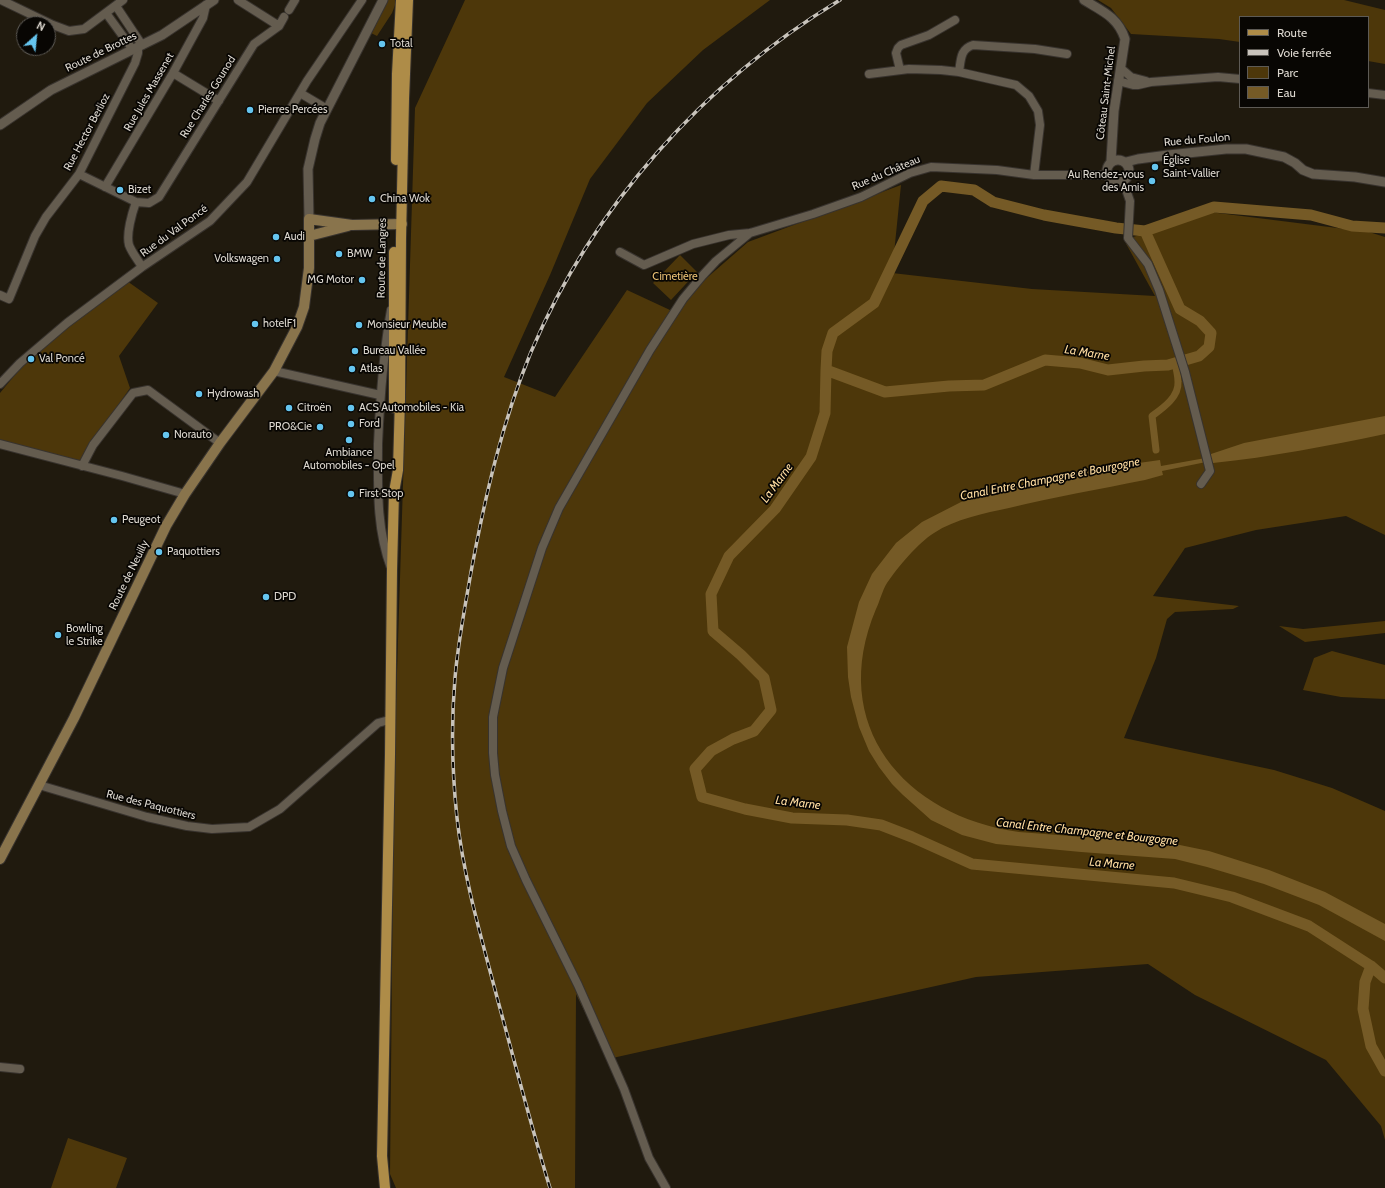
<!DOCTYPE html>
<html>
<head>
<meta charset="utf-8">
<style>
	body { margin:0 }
	#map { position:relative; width:1385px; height:1188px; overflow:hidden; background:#201a0e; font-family:Cabin,sans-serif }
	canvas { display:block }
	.legend { position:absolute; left:1239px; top:16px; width:130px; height:92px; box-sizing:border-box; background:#080603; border:1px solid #5d5a55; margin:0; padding:5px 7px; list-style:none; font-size:12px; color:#dcd7cf }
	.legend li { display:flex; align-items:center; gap:8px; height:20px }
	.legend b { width:20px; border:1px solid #5d5a55 }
	.north { position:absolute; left:16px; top:16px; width:40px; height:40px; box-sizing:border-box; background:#080603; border:1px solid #5d5a55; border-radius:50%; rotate:27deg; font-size:11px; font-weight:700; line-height:16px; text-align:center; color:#dcd7cf }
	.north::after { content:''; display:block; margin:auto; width:14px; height:18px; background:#65c5ef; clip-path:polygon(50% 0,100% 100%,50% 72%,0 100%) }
</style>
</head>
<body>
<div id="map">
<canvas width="1385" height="1188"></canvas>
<ul class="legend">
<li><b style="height:5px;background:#ae8c48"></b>Route</li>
<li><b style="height:5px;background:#c8c3bb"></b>Voie ferrée</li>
<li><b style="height:11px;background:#4d370a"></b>Parc</li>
<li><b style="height:11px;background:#755a26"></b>Eau</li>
</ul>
<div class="north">N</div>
</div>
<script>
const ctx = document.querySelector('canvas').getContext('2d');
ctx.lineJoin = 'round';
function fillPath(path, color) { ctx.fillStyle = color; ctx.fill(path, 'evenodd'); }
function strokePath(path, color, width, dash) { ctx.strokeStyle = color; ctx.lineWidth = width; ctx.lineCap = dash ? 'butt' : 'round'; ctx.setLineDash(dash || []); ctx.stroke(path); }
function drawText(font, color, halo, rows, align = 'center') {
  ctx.font = font + ' Cabin,sans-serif'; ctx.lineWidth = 3.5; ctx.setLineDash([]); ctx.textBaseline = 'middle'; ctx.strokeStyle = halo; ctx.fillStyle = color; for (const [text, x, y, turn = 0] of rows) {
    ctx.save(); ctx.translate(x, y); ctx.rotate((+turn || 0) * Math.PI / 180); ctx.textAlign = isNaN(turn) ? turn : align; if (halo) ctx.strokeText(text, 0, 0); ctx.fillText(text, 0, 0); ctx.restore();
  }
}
fillPath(new Path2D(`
	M 385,0 L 397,0 L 392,13 L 377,36 L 371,33 Z
	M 465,0 L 770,0 L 703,50 L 647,103 L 590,179 L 550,275 L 504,377 L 555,397 L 627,290 L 670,310 L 748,242 L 901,185 L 892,273 L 1032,289 L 1155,296 L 1124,240 L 1210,212 L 1369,232 L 1385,237 L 1385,535 L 1346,516 L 1256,530 L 1185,548 L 1153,596 L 1239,606 L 1233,609 L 1175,612 L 1167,619 L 1156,658 L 1124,738 L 1274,770 L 1332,788 L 1385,811 L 1385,1140 L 1381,1126 L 1326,1060 L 1195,995 L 1148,964 L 976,977 L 608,1059 L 576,994 L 575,1188 L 396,1188 L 390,1174 L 394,766 L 415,108 Z
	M 1098,0 L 1344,0 L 1385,10 L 1385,64 L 1368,61 L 1368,17 L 1240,17 L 1240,42 L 1219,39 L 1131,34 L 1111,8 Z
	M 680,255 L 697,272 L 671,300 L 653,283 Z
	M 127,281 L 158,303 L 119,356 L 130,388 L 78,463 L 0,441 L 0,393 L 23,365 L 54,338 Z
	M 1385,621 L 1385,633 L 1305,642 L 1279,626 L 1303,629 Z
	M 1332,651 L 1385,665 L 1385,699 L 1341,697 L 1303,690 L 1314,658 Z
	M 68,1138 L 127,1158 L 116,1188 L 51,1188 Z`), '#4d370a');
fillPath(new Path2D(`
	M 1385,416 L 1385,434 C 1328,446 1271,457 1213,463 L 1211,461 L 1167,470 L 1162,471 L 1163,475 L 1145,480 C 1100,489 1054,497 1009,508 C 985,513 955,519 934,533 C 918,543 898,567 887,583 C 882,591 880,601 876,609 C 827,725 904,816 1019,832 L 1175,844 L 1209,851 L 1269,870 L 1325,892 L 1385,924 L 1385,941 L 1319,905 L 1264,884 L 1207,867 L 1175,859 L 1081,852 L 996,844 L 962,835 L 931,820 L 903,795 L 892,784 L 879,767 L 869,751 L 859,727 L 851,697 L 848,677 L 847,647 L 859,602 L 872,574 L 896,543 L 922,522 L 961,502 L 1051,476 L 1103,468 L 1160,460 L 1161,466 L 1211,457 L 1211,454 L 1244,443 Z`), '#755a26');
strokePath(new Path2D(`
	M 1156,450 L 1152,416 C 1163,408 1179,397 1178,382 C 1178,375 1176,369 1175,363`), '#755a26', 7);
strokePath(new Path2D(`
	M 1385,228 L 1352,226 L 1311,215 L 1214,207 L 1145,231 L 1180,309 L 1200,321 L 1211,333 L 1209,347 L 1199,356 L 1168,365 L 1144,366 L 1108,370 L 1080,363 L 1045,360 L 984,385 L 949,386 L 885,392 L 826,370 L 825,413 L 811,457 L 775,509 L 729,556 L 711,594 L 713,631 L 741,655 L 764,678 L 771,710 L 754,731 L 733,739 L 711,751 L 695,769 L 702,797 L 745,809 L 792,818 L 847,820 L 881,825 L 912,837 L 972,864 L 1174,883 L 1232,897 L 1309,926 L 1371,966 L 1385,978
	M 826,370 L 827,351 L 833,333 L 874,303 L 923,201 L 941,186 L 974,190 L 993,202 L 1044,215 L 1116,228 L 1145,231
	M 1371,966 L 1365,982 L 1363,1009 L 1371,1046 L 1385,1071`), '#755a26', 11);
const minor = new Path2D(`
	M 1,0 L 53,25 L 69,31 L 84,29 L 123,0
	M 238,0 L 279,26
	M 116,6 L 142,45
	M 289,10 L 295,0
	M 106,13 L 133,50
	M 900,70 L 896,53 L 898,48 L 901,45 L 929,35 L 955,20
	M 1120,70 L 1124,71 L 1131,77 L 1146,81
	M 959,72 C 961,60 960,49 973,45 L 1035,49 L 1067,54
	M 173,73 L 219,101
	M 869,74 L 909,69 L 941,70 L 959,72 L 1016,85 L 1029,96 L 1038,111 L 1040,125 L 1034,175
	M 1118,81 L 1133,85 L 1138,85 L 1151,82 L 1218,77 L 1240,79
	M 300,93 L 327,109
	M 1368,93 L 1385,95
	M 79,174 L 136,202 L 149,203 L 159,197 L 254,44 L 279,26 L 284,17
	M 1123,181 L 1130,201 L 1128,238 L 1148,264 L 1159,290 L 1185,372 L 1210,471 L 1201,484
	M 105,187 L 173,73 L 203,18 L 206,5
	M 136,202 C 132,213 126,234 129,245 C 132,253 138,260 142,267
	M 620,252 L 644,265 L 693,244 L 729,235 L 750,233 L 813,214 L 861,197 L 910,173 L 931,167 L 997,170 L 1034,175 L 1107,175
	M 0,295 L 9,299 L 35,236 L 46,217 L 79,174 L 135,63 L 138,53 L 138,48
	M 391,310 C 383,354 380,399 378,444 C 378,486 376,528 391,568
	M 274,371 L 380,395
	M 0,384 L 20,363 L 67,323 L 142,267 L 210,221 L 247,182 L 307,81 L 362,0
	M 0,444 L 122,476 L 185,494
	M 82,466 L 93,445 L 133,393 L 148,390 L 220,443
	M 39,785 L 147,817 L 187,826 L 212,829 L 249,827 L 280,809 L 378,723 L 389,720
	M 0,1067 L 20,1069
	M 666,1188 L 649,1158 L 624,1089 L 578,985 L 526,880 L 511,846 L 502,811 L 495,775 L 493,753 L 493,717 L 503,668 L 542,548 L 559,508 L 650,350 L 683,299 L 703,275 L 716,261 L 750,233`);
const tertiary = new Path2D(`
	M 1084,0 C 1102,11 1118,17 1125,39 L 1114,111 L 1111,161
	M 0,125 L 51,90 L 162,35 L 214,0
	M1107 171a11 11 0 1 1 22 0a11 11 0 1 1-22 0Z
	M 1126,162 L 1138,159 L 1168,155 L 1226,149 L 1246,149 L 1284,157 L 1295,163 L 1303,170 L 1313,174 L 1355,177 L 1385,182
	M 309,219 L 308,169 L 315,139 L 320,123 L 383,0`);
const secondary = new Path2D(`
	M 309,236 L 348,226
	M 0,859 L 74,718 L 166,526 L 185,494 L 220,443 L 274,371 L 297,327 L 304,307 L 309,268 L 309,219 L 352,225 L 402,224`);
const primary = new Path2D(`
	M 396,160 L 397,74 L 401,0
	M 394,408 L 394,252
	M 385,1188 L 382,1156 L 390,755 L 392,570 L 394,492 L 398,470 L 400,399 L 401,238 L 404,99 L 408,0`);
strokePath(minor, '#38332e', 10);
strokePath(tertiary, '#38332e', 11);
strokePath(secondary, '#38332e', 12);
strokePath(primary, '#38332e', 12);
strokePath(minor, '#645c4f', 8);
strokePath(tertiary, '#645c4f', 9);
strokePath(secondary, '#89744c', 10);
strokePath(primary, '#ae8c48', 10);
const rail = new Path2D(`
	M 550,1188 C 531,1126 515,1063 498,1001 C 482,940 464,880 457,818 C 452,771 451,724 455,678 C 458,642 465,607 471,572 C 485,497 502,422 531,352 C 593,206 704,82 840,0`);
strokePath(rail, '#c8c3bb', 3.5);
strokePath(rail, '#080603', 2, [6]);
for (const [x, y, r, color] of [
	[382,44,4,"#65c5ef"],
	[250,110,4,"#65c5ef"],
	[1155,167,4,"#65c5ef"],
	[1152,181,4,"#65c5ef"],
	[120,190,4,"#65c5ef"],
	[372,199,4,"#65c5ef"],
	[276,237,4,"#65c5ef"],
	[339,254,4,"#65c5ef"],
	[277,259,4,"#65c5ef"],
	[362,280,4,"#65c5ef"],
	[255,324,4,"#65c5ef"],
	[359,325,4,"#65c5ef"],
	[355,351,4,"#65c5ef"],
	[31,359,4,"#65c5ef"],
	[352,369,4,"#65c5ef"],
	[199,394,4,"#65c5ef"],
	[289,408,4,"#65c5ef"],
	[351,408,4,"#65c5ef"],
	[351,424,4,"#65c5ef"],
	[320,427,4,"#65c5ef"],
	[166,435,4,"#65c5ef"],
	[349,440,4,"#65c5ef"],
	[351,494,4,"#65c5ef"],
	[114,520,4,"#65c5ef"],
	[159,552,4,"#65c5ef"],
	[266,597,4,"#65c5ef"],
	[58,635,4,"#65c5ef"]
]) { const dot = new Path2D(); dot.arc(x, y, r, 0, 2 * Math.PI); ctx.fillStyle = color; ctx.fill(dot); strokePath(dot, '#080603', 1.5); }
drawText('11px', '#dcd7cf', '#080603', [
	["Total",390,44],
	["Pierres Percées",258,110],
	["Église",1163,161],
	["Saint-Vallier",1163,174],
	["Au Rendez-vous",1144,175,"right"],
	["des Amis",1144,188,"right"],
	["Bizet",128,190],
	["China Wok",380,199],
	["Audi",284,237],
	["BMW",347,254],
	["Volkswagen",269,259,"right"],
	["MG Motor",354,280,"right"],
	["hotelF1",263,324],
	["Monsieur Meuble",367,325],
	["Bureau Vallée",363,351],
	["Val Poncé",39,359],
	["Atlas",360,369],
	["Hydrowash",207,394],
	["Citroën",297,408],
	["ACS Automobiles - Kia",359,408],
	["Ford",359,424],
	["PRO&Cie",312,427,"right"],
	["Norauto",174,435],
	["Ambiance",349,453,"center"],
	["Automobiles - Opel",349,466,"center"],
	["First Stop",359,494],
	["Peugeot",122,520],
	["Paquottiers",167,552],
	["DPD",274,597],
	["Bowling",66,629],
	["le Strike",66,642]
], 'left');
drawText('11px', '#dcd7cf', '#080603', [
	["Route de Brottes",101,52,-26],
	["Rue Jules Massenet",149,92,-60],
	["Côteau Saint-Michel",1106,93,-83],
	["Rue Charles Gounod",208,97,-58],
	["Rue Hector Berlioz",87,132,-62],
	["Rue du Foulon",1197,140,-5],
	["Rue du Château",886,173,-23],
	["Rue du Val Poncé",174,231,-36],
	["Route de Langres",382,258,-89],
	["Route de Neuilly",129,575,-64],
	["Rue des Paquottiers",151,805,14]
]);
drawText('11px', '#ecc275', '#080603', [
	["Cimetière",675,277]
]);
drawText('italic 12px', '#fedca0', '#080603', [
	["La Marne",1087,353,9],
	["Canal Entre Champagne et Bourgogne",1050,479,-11],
	["La Marne",777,483,-54],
	["La Marne",798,803,7],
	["Canal Entre Champagne et Bourgogne",1087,832,6],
	["La Marne",1112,864,5]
]);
</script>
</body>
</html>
